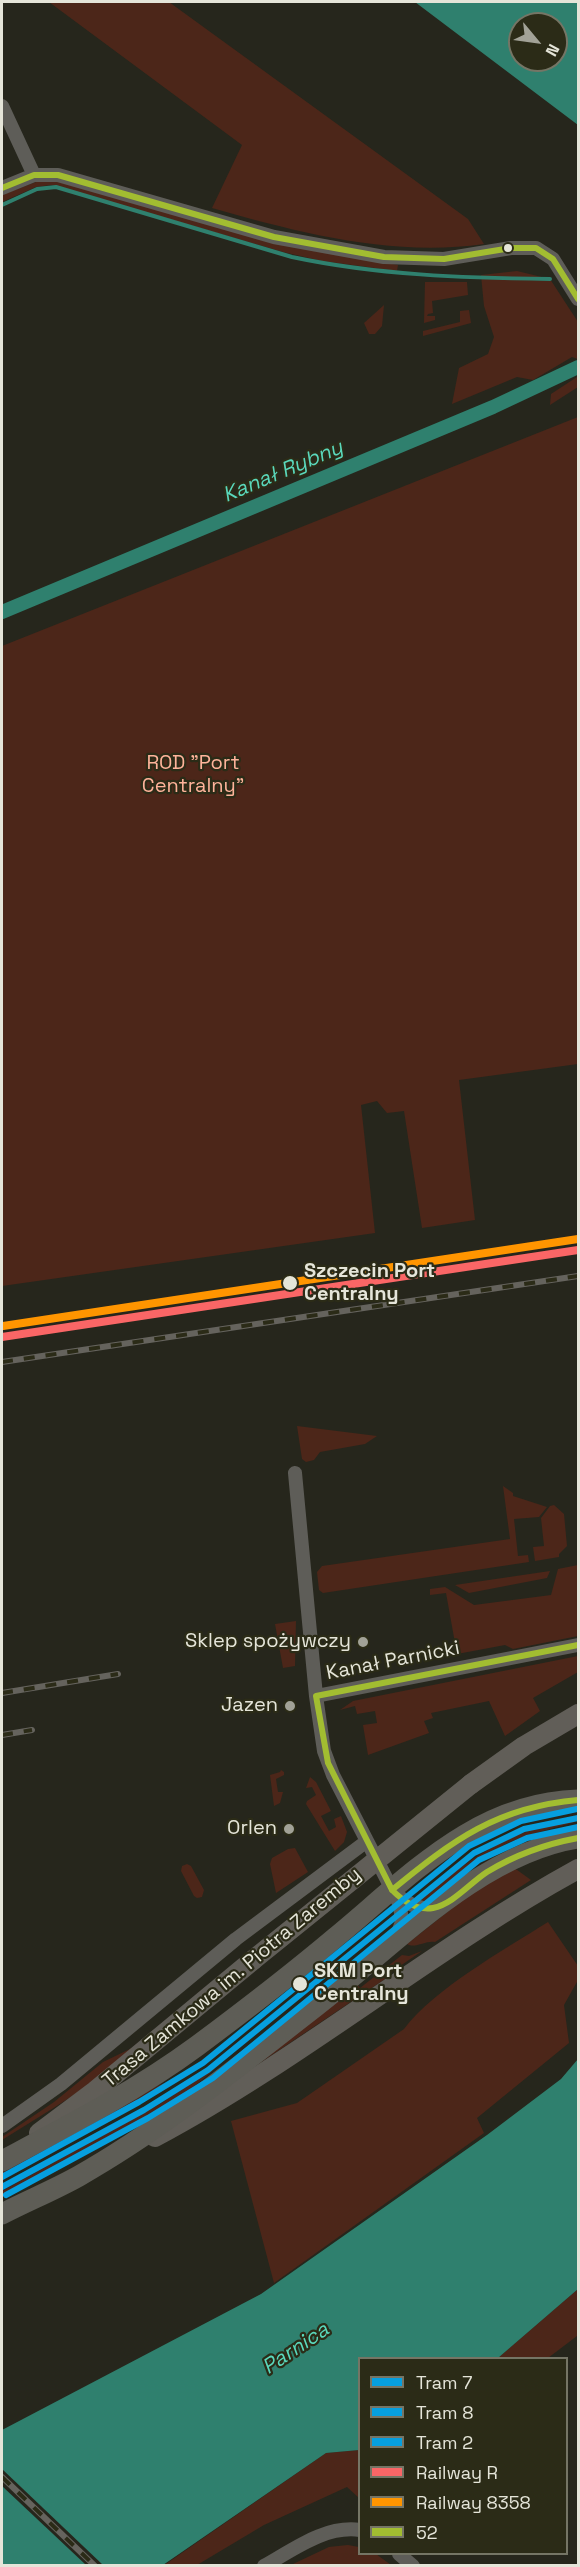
<!DOCTYPE html>
<html>
<head>
<meta charset="utf-8">
<style>
	body { margin:0 }
	#map { position:relative; width:580px; height:2567px; overflow:hidden; background:#26261c; font-family:"Space Grotesk",sans-serif }
	canvas { display:block }
	.frame { position:absolute; inset:0; border:3px solid #e5e5d9; pointer-events:none }
	.legend { position:absolute; left:358px; top:2357px; width:210px; height:198px; box-sizing:border-box; background:#2b2b17; border:2px solid #757565; margin:0; padding:8px 10px; list-style:none; font-size:18px; color:#e5e5d9 }
	.legend li { display:flex; align-items:center; gap:12px; height:30px }
	.legend b { width:30px; border:2px solid #757565 }
	.north { position:absolute; left:508px; top:12px; width:60px; height:60px; box-sizing:border-box; background:#2b2b17; border:2px solid #757565; border-radius:50%; rotate:119deg; font-size:16px; font-weight:700; line-height:24px; text-align:center; color:#e5e5d9 }
	.north::after { content:''; display:block; margin:auto; width:21px; height:27px; background:#a2a297; clip-path:polygon(50% 0,100% 100%,50% 72%,0 100%) }
</style>
</head>
<body>
<div id="map">
<canvas width="580" height="2567"></canvas>
<div class="frame"></div>
<ul class="legend">
<li><b style="height:8px;background:#069fdf"></b>Tram 7</li>
<li><b style="height:8px;background:#069fdf"></b>Tram 8</li>
<li><b style="height:8px;background:#069fdf"></b>Tram 2</li>
<li><b style="height:8px;background:#fa6666"></b>Railway R</li>
<li><b style="height:8px;background:#ff9500"></b>Railway 8358</li>
<li><b style="height:8px;background:#a2bd31"></b>52</li>
</ul>
<div class="north">N</div>
</div>
<script>
const ctx = document.querySelector('canvas').getContext('2d');
ctx.lineJoin = 'round';
function fillPath(path, color) { ctx.fillStyle = color; ctx.fill(path, 'evenodd'); }
function strokePath(path, color, width, dash) { ctx.strokeStyle = color; ctx.lineWidth = width; ctx.lineCap = dash ? 'butt' : 'round'; ctx.setLineDash(dash || []); ctx.stroke(path); }
function drawText(font, color, halo, rows, align = 'center') {
  ctx.font = font + ' "Space Grotesk",sans-serif'; ctx.lineWidth = 4.5; ctx.setLineDash([]); ctx.textBaseline = 'middle'; ctx.strokeStyle = halo; ctx.fillStyle = color; for (const [text, x, y, turn = 0] of rows) {
    ctx.save(); ctx.translate(x, y); ctx.rotate((+turn || 0) * Math.PI / 180); ctx.textAlign = isNaN(turn) ? turn : align; if (halo) ctx.strokeText(text, 0, 0); ctx.fillText(text, 0, 0); ctx.restore();
  }
}
fillPath(new Path2D(`
	M 49,2 L 169,2 L 468,219 L 484,244 C 392,257 300,233 212,208 L 242,145 Z
	M 47,181 L 60,182 L 266,241 L 398,265 L 397,271 L 322,261 L 283,252 L 51,185 L 36,187 L 2,202 L 2,195 L 36,182 Z
	M 517,271 L 550,279 L 578,322 L 578,359 L 572,357 L 533,380 L 517,377 L 452,404 L 459,368 L 488,354 L 494,337 L 484,306 L 481,275 Z
	M 425,282 L 467,282 L 468,295 L 432,301 L 433,313 L 428,314 L 427,316 L 435,316 L 435,320 L 424,323 Z
	M 384,305 L 382,326 L 375,334 L 369,334 L 364,323 Z
	M 469,310 L 471,323 L 423,336 L 423,331 L 460,322 L 460,311 Z
	M 578,365 L 578,387 L 550,405 L 551,394 L 577,377 Z
	M 578,417 L 578,1064 L 459,1080 L 475,1220 L 422,1228 L 404,1111 L 387,1113 L 377,1101 L 361,1105 L 375,1233 L 2,1286 L 2,646 Z
	M 297,1426 L 377,1436 L 365,1444 L 320,1452 L 314,1460 L 306,1462 L 302,1459 Z
	M 503,1486 L 513,1493 L 513,1496 L 547,1507 L 539,1517 L 514,1519 L 518,1556 L 528,1555 L 529,1562 L 323,1593 L 319,1590 L 317,1572 L 322,1566 L 510,1539 Z
	M 554,1505 L 564,1514 L 567,1546 L 559,1554 L 559,1557 L 535,1561 L 533,1547 L 544,1546 L 541,1518 L 550,1506 Z
	M 578,1565 L 578,1636 L 513,1649 L 505,1645 L 457,1654 L 446,1593 L 430,1595 L 430,1589 L 445,1587 L 474,1605 L 551,1595 L 558,1569 Z
	M 550,1571 L 547,1578 L 469,1593 L 455,1585 Z
	M 296,1621 L 295,1666 L 283,1668 L 275,1624 Z
	M 578,1656 L 578,1672 L 533,1698 L 540,1711 L 505,1736 L 489,1701 L 431,1713 L 433,1718 L 424,1721 L 429,1733 L 368,1755 L 363,1725 L 377,1723 L 375,1711 L 357,1714 L 355,1706 L 340,1710 L 353,1701 Z
	M 281,1770 L 284,1772 L 284,1775 L 276,1779 L 278,1792 L 283,1792 L 280,1803 L 274,1806 L 270,1775 L 280,1772 Z
	M 310,1777 L 316,1782 L 331,1811 L 321,1816 L 329,1831 L 336,1827 L 334,1819 L 341,1816 L 347,1832 L 344,1842 L 335,1851 L 306,1804 L 307,1801 L 316,1795 L 312,1787 L 306,1788 Z
	M 566,1822 L 575,1822 C 553,1829 530,1833 508,1843 C 478,1857 452,1881 427,1901 L 422,1903 L 418,1901 C 466,1862 503,1832 566,1822 Z
	M 295,1848 L 308,1872 L 276,1893 L 270,1864 L 272,1858 L 288,1849 Z
	M 187,1864 L 191,1866 L 204,1890 L 202,1897 L 197,1898 L 194,1896 L 181,1871 L 182,1866 Z
	M 513,1867 L 531,1880 L 435,1942 C 426,1940 415,1949 407,1944 L 470,1894 Z
	M 548,1922 L 578,1966 L 578,1980 L 564,2005 L 569,2043 L 477,2118 L 484,2133 L 274,2283 L 231,2121 L 297,2103 L 404,2029 C 435,1988 504,1950 548,1922 Z
	M 422,1951 L 384,1977 L 385,1979 L 245,2073 L 357,1984 L 360,1988 L 402,1955 L 409,1956 Z
	M 132,2048 L 134,2051 C 93,2085 47,2112 2,2140 L 2,2137 L 54,2102 L 103,2062 Z
	M 220,2064 C 163,2119 72,2161 2,2198 L 2,2191 L 160,2104 Z
	M 180,2077 L 2,2175 L 2,2171 L 149,2089 Z
	M 578,2289 L 577,2336 L 548,2358 L 498,2358 Z
	M 359,2450 L 359,2498 L 347,2487 L 264,2525 L 197,2565 L 163,2566 L 326,2453 Z
	M 348,2545 L 359,2547 L 360,2554 L 376,2554 L 391,2565 L 291,2565 L 329,2547 Z`), '#4c2619');
fillPath(new Path2D(`
	M 415,2 L 578,2 L 578,125 ZM 520,24 L 556,24 L 556,60 L 520,60 Z
	M 578,2059 L 578,2289 L 498,2358 L 360,2358 L 359,2450 L 326,2453 L 163,2565 L 2,2566 L 2,2430 L 261,2294 L 487,2135 L 561,2079 Z`), '#2f806e');
fillPath(new Path2D(`
	M 2,2469 L 103,2565 L 86,2565 L 2,2486 Z`), '#26261c');
strokePath(new Path2D(`
	M 2,205 L 37,189 L 56,187 L 292,257 C 377,275 463,278 550,279`), '#2f806e', 4);
strokePath(new Path2D(`
	M 2,612 L 493,407 L 578,367`), '#2f806e', 14);
strokePath(new Path2D(`
	M 2,106 L 34,175
	M 2,188 L 34,175 L 58,175 L 274,237 L 384,257 L 444,259 L 511,248 L 536,248 L 553,259 L 578,299
	M 295,1473 L 316,1696 L 324,1751 L 333,1775 L 400,1905 L 402,1922 L 396,1938
	M 316,1696 L 578,1645
	M 396,1894 C 407,1904 420,1910 435,1908
	M 2,2126 L 61,2084 L 236,1939 L 367,1841
	M 399,2554 L 413,2566
	M 264,2566 C 293,2550 325,2525 360,2530`), '#5e5d58', 14);
strokePath(new Path2D(`
	M 471,1784 L 524,1746 L 578,1714
	M 39,2133 L 95,2091 L 253,1960
	M 155,2137 C 303,2058 432,1949 578,1869`), '#615e58', 20);
strokePath(new Path2D(`
	M 2,2161 C 68,2126 136,2091 197,2046 C 244,2011 291,1975 336,1937 C 410,1876 476,1803 578,1800
	M 2,2214 C 27,2201 54,2190 79,2176 C 162,2129 239,2066 315,2007 C 393,1947 478,1854 578,1838`), '#5e5d56', 21);
const rail = new Path2D(`
	M 2,1362 L 578,1276
	M 2,1693 L 118,1674
	M 2,1735 L 32,1730
	M 2,2477 L 95,2566`);
strokePath(rail, '#65635d', 6);
strokePath(rail, '#2b2b17', 4, [11]);
strokePath(new Path2D(`
	M 253,1960 L 471,1784`), '#615e58', 20);
strokePath(new Path2D(`
	M 2,188 L 34,175 L 58,175 L 274,237 L 384,257 L 444,259 L 511,248 L 536,248 L 553,259 L 578,299
	M 316,1696 L 328,1763 L 392,1890 C 403,1901 417,1911 433,1908 C 453,1904 470,1883 487,1872 C 515,1855 546,1844 578,1838
	M 316,1696 L 578,1645
	M 392,1890 C 453,1840 497,1807 578,1800`), '#a2bd31', 6);
strokePath(new Path2D(`
	M 2,1337 L 578,1250`), '#fa6666', 8);
strokePath(new Path2D(`
	M 3,1326 L 578,1239`), '#ff9500', 8);
strokePath(new Path2D(`
	M 2,2187 L 144,2110 L 208,2070 L 474,1853 L 524,1829 L 578,1818`), '#069fdf', 6);
strokePath(new Path2D(`
	M 6,2195 L 148,2118 L 213,2078 L 479,1860 L 527,1838 L 578,1827`), '#069fdf', 6);
strokePath(new Path2D(`
	M 2,2177 L 139,2102 L 203,2063 L 469,1846 L 521,1821 L 577,1809`), '#069fdf', 6);
for (const [x, y, r, color] of [
	[508,248,5,"#e5e5d9"],
	[290,1283,8,"#e5e5d9"],
	[363,1642,6,"#a2a297"],
	[290,1706,6,"#a2a297"],
	[289,1829,6,"#a2a297"],
	[300,1984,8,"#e5e5d9"]
]) { const dot = new Path2D(); dot.arc(x, y, r, 0, 2 * Math.PI); ctx.fillStyle = color; ctx.fill(dot); strokePath(dot, '#2b2b17', 2); }
drawText('20px', '#feb39a', '#2b2b17', [
	["ROD \"Port",193,764],
	["Centralny\"",193,787]
]);
drawText('bold 20px', '#e5e5d9', '#2b2b17', [
	["Szczecin Port",304,1272],
	["Centralny",304,1295],
	["SKM Port",314,1972],
	["Centralny",314,1995]
], 'left');
drawText('20px', '#e5e5d9', '#2b2b17', [
	["Sklep spożywczy",351,1642],
	["Jazen",278,1706],
	["Orlen",277,1829]
], 'right');
drawText('20px', '#e5e5d9', '#2b2b17', [
	["Kanał Parnicki",393,1661,-11],
	["Trasa Zamkowa im. Piotra Zaremby",232,1978,-40]
]);
drawText('italic 21px', '#5ad8bc', '#2b2b17', [
	["Kanał Rybny",283,472,-23],
	["Parnica",296,2349,-34]
]);
</script>
</body>
</html>
